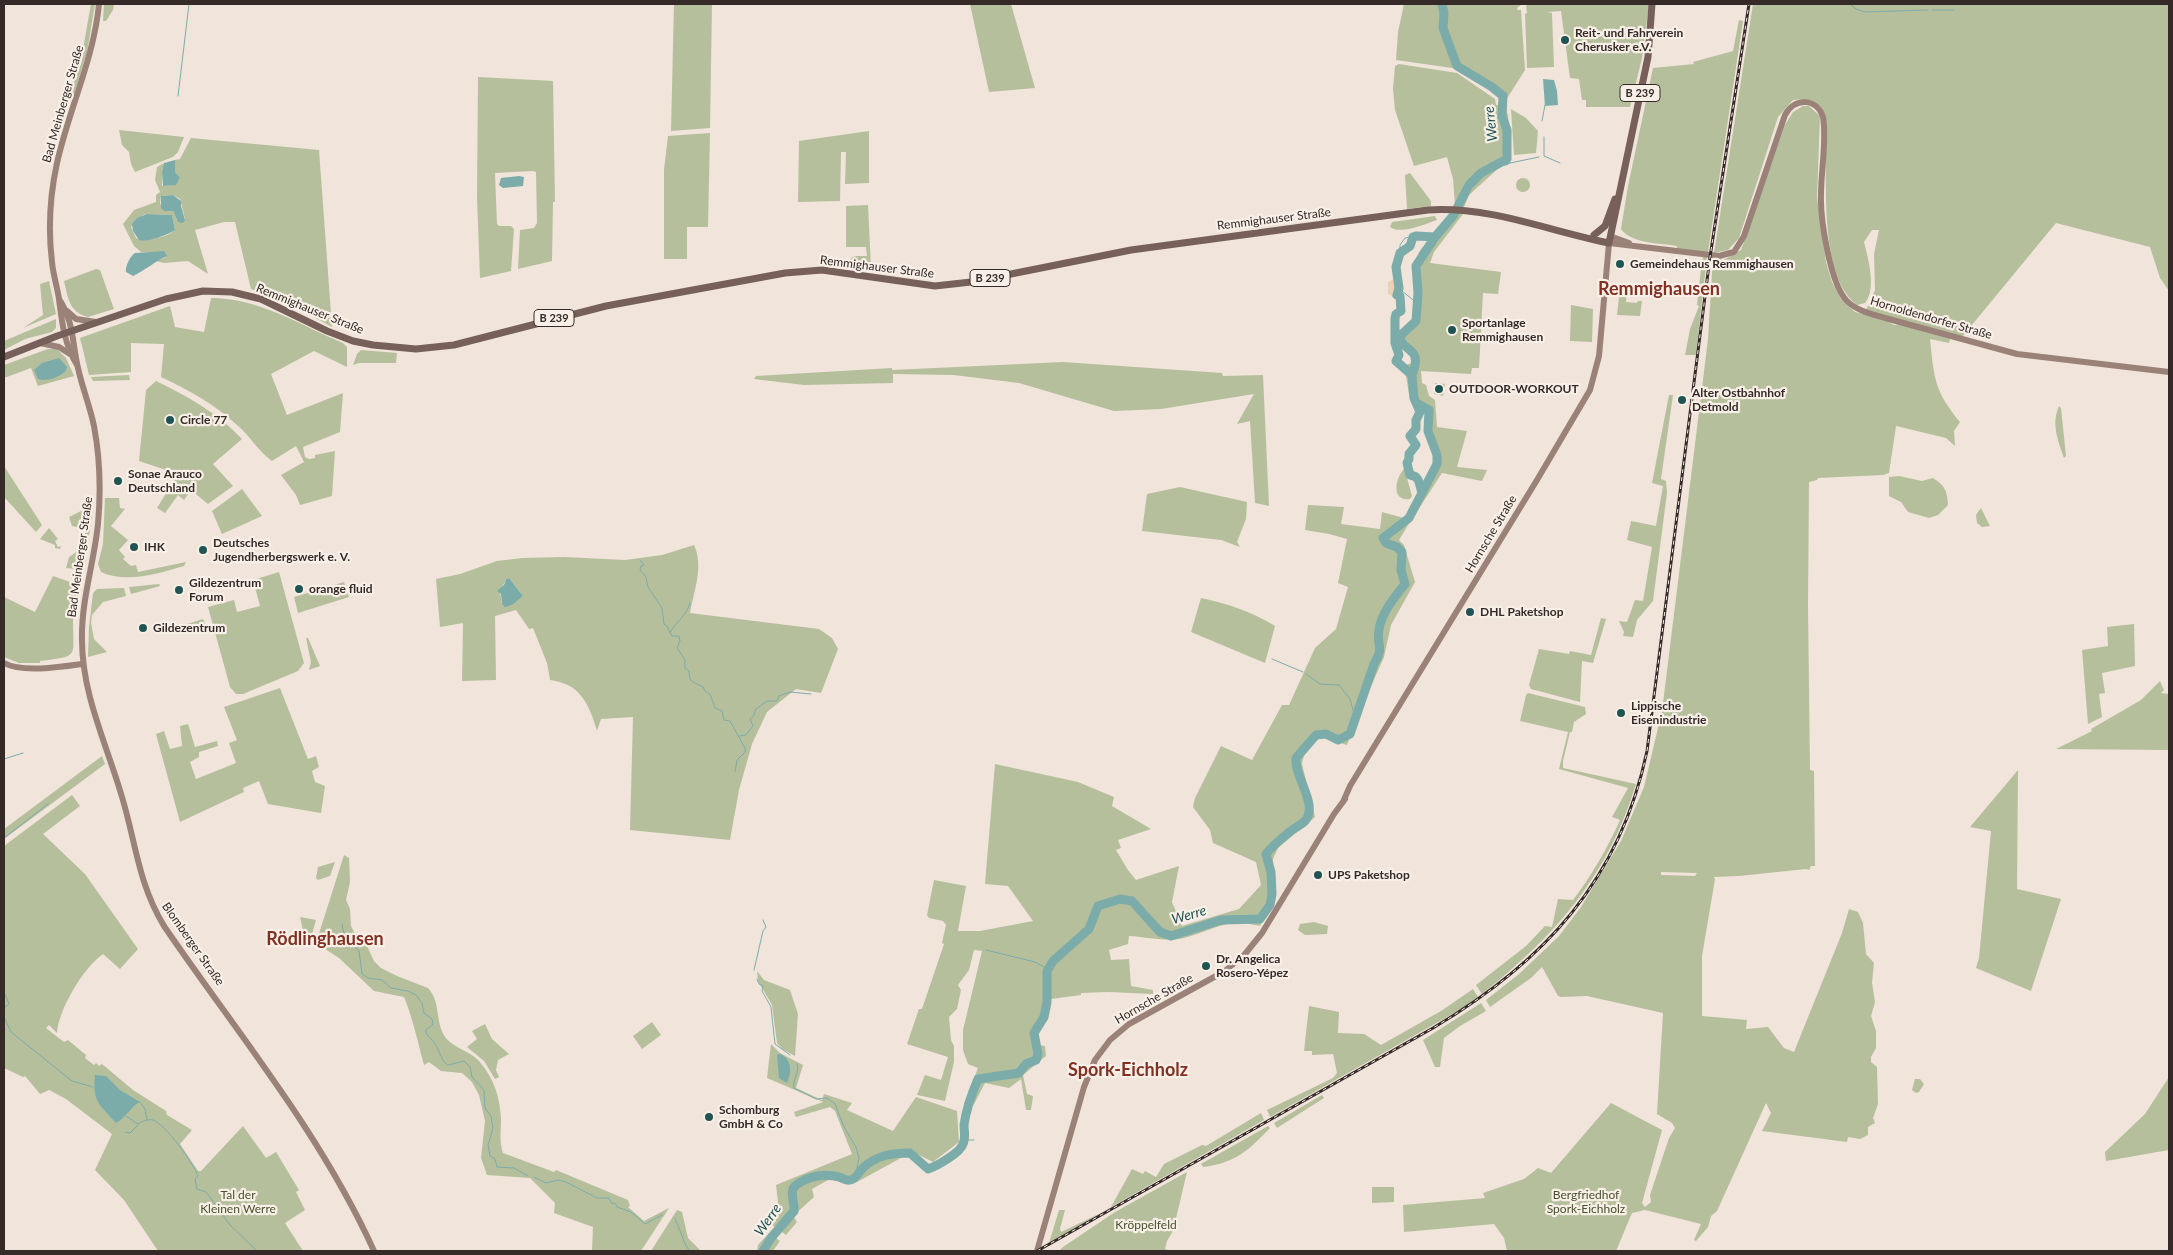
<!DOCTYPE html>
<html>
<head>
<meta charset="utf-8">
<style>
	body { margin:0 }
	#map { position:relative; width:2173px; height:1255px; overflow:hidden; background:#f0e4db; font-family:Lato,sans-serif }
	canvas { display:block }
	.frame { position:absolute; inset:0; border:5px solid #352a28; pointer-events:none }
</style>
</head>
<body>
<div id="map">
<canvas width="2173" height="1255"></canvas>
<div class="frame"></div>
</div>
<script>
const ctx = document.querySelector('canvas').getContext('2d');
ctx.lineJoin = 'round';
function fillPath(path, color) { ctx.fillStyle = color; ctx.fill(path, 'evenodd'); }
function strokePath(path, color, width, dash) { ctx.strokeStyle = color; ctx.lineWidth = width; ctx.lineCap = dash ? 'butt' : 'round'; ctx.setLineDash(dash || []); ctx.stroke(path); }
function drawText(font, color, halo, rows, align = 'center') {
  ctx.font = font + ' Lato,sans-serif'; ctx.lineWidth = 4.5; ctx.setLineDash([]); ctx.textBaseline = 'middle'; ctx.strokeStyle = halo; ctx.fillStyle = color; for (const [text, x, y, turn = 0] of rows) {
    ctx.save(); ctx.translate(x, y); ctx.rotate((+turn || 0) * Math.PI / 180); ctx.textAlign = isNaN(turn) ? turn : align; if (halo) ctx.strokeText(text, 0, 0); ctx.fillText(text, 0, 0); ctx.restore();
  }
}
fillPath(new Path2D(`
	M 91,4 L 95,4 L 87,52 L 73,98 L 70,96 L 81,60 Z
	M 104,4 L 114,4 L 113,10 L 106,21 L 103,21 Z
	M 674,4 L 712,4 L 710,128 L 671,131 Z
	M 970,4 L 1011,4 L 1035,88 L 989,92 Z
	M 1404,4 L 1522,4 L 1517,8 L 1518,10 L 1521,10 L 1525,70 L 1506,100 L 1505,109 L 1508,115 L 1511,157 L 1508,165 L 1501,166 L 1469,195 L 1464,207 L 1455,205 L 1453,179 L 1447,157 L 1414,166 L 1395,110 L 1393,89 L 1395,66 L 1399,64 L 1457,73 L 1495,99 L 1496,105 L 1499,105 L 1500,95 L 1459,69 L 1396,60 L 1398,32 Z
	M 1528,4 L 1649,4 L 1642,58 L 1630,107 L 1586,107 L 1586,100 L 1582,100 L 1579,79 L 1570,78 L 1561,11 L 1547,12 L 1552,13 L 1554,67 L 1527,68 L 1525,14 L 1527,13 L 1526,6 Z
	M 1753,4 L 2169,4 L 2169,291 L 2160,278 L 2150,247 L 2056,223 L 1962,337 L 1866,310 L 1875,290 L 1874,254 L 1879,230 L 1872,230 L 1864,242 C 1868,259 1877,288 1865,303 L 1857,305 C 1816,274 1828,166 1826,118 L 1804,99 L 1793,100 L 1778,117 L 1739,238 L 1728,250 L 1714,253 Z
	M 1739,20 L 1743,21 L 1708,252 L 1677,249 L 1677,246 C 1660,243 1632,244 1621,229 L 1628,186 L 1653,68 L 1694,64 L 1693,62 L 1733,51 Z
	M 478,77 L 553,81 L 555,202 L 553,202 L 552,261 L 518,269 L 520,230 L 534,228 L 537,223 L 536,172 L 533,171 L 495,173 L 497,224 L 499,226 L 511,226 L 514,229 L 511,271 L 480,278 L 477,197 Z
	M 1803,106 L 1809,106 L 1820,116 L 1817,197 L 1826,262 L 1832,282 L 1841,299 L 1855,312 L 1881,318 L 1894,325 L 1902,325 L 1950,339 L 1949,343 L 1930,339 C 1934,377 1934,391 1960,422 L 1954,431 L 1955,446 L 1946,438 L 1896,426 L 1889,473 L 1883,475 L 1818,478 L 1817,480 L 1809,482 L 1808,606 L 1810,770 L 1814,771 L 1815,866 L 1811,866 L 1809,870 L 1806,869 L 1739,876 L 1714,877 L 1715,879 L 1702,956 L 1702,1016 L 1747,1020 L 1746,1029 L 1768,1027 L 1784,1048 L 1794,1052 L 1842,933 L 1849,909 L 1858,912 L 1863,923 L 1866,954 L 1874,963 L 1872,983 L 1875,1002 L 1871,1016 L 1876,1031 L 1876,1048 L 1871,1057 L 1871,1062 L 1877,1067 L 1878,1104 L 1873,1118 L 1875,1123 L 1868,1127 L 1868,1135 L 1860,1139 L 1848,1137 L 1847,1142 L 1762,1131 L 1771,1113 L 1766,1103 L 1717,1211 L 1711,1216 L 1708,1227 L 1696,1241 L 1694,1240 L 1701,1224 L 1645,1210 L 1632,1213 L 1616,1251 L 1507,1251 L 1504,1238 L 1494,1224 L 1404,1232 L 1403,1205 L 1485,1198 L 1483,1193 L 1524,1179 L 1538,1168 L 1551,1173 L 1611,1103 L 1662,1130 L 1642,1203 L 1645,1207 L 1651,1202 L 1650,1195 L 1669,1138 L 1675,1128 L 1672,1123 L 1657,1114 L 1663,1013 L 1587,996 L 1561,997 L 1558,996 L 1542,967 L 1531,978 L 1490,1007 L 1486,1000 L 1519,974 L 1559,936 L 1581,907 L 1621,841 L 1644,787 L 1662,711 L 1708,339 L 1713,257 L 1720,258 L 1722,261 L 1741,250 L 1785,125 L 1793,112 ZM 1661,872 L 1697,873 L 1695,876 L 1661,875 Z
	M 1511,109 L 1526,118 L 1538,131 L 1536,153 L 1514,155 Z
	M 119,130 L 184,137 L 178,152 L 173,157 L 135,172 L 131,164 L 129,152 L 122,145 Z
	M 869,131 L 869,183 L 845,184 L 846,152 L 841,152 L 840,201 L 798,202 L 799,141 Z
	M 710,133 L 708,227 L 687,227 L 687,259 L 664,259 L 664,170 L 668,136 Z
	M 191,138 L 319,150 L 332,327 L 287,302 L 251,289 L 235,222 L 224,222 L 195,230 L 208,274 L 188,261 L 164,263 L 156,261 L 166,257 L 160,252 L 141,252 L 134,246 L 123,224 L 134,210 L 156,202 L 156,195 L 160,192 L 155,180 L 157,167 L 164,163 L 162,172 L 162,186 L 173,185 L 180,177 L 175,172 L 175,160 L 180,159 ZM 173,195 L 180,199 L 185,219 L 177,220 L 173,211 L 164,211 L 160,203 L 161,196 ZM 147,214 L 172,215 L 175,230 C 166,238 147,241 136,238 L 131,227 L 143,215 Z
	M 1410,173 L 1431,201 L 1431,206 L 1407,209 L 1405,175 Z
	M1516 185a7 7 0 1 1 14 0a7 7 0 1 1-14 0Z
	M 868,205 L 871,268 L 846,266 C 851,254 856,256 867,256 L 866,247 L 846,247 L 846,206 Z
	M 1454,214 L 1463,214 L 1434,252 L 1430,263 L 1501,272 L 1498,294 L 1483,293 L 1479,368 L 1472,368 L 1471,374 L 1421,371 L 1422,383 L 1426,385 L 1429,396 L 1435,400 L 1437,427 L 1467,431 L 1457,467 L 1487,470 L 1482,481 L 1442,473 L 1414,516 L 1407,512 L 1435,462 L 1434,447 L 1428,428 L 1428,409 L 1411,402 C 1407,390 1408,378 1403,366 L 1412,363 L 1414,357 L 1398,344 L 1399,332 L 1414,318 L 1417,257 C 1421,246 1426,243 1437,240 Z
	M 1435,216 L 1437,220 C 1425,224 1401,235 1390,227 L 1392,222 Z
	M 1704,256 L 1707,257 L 1696,355 L 1685,355 L 1690,329 L 1699,306 L 1697,305 L 1702,260 Z
	M 96,269 L 100,270 L 114,309 L 88,317 C 69,312 68,298 64,281 Z
	M 49,281 L 56,314 L 23,328 L 43,315 L 40,284 Z
	M 1620,288 L 1627,288 L 1626,302 L 1637,303 L 1638,301 L 1642,301 L 1640,316 L 1617,315 Z
	M 211,298 C 259,298 300,325 343,343 L 347,347 L 347,367 L 314,351 L 271,374 L 287,415 L 343,393 L 340,432 L 303,447 L 305,457 L 309,459 L 315,458 L 315,455 L 335,451 L 332,496 L 300,505 L 296,495 L 281,475 L 304,462 L 296,446 L 272,461 C 258,451 250,436 237,425 C 216,405 187,389 161,377 L 164,344 L 131,343 L 131,372 L 89,375 L 80,338 L 170,306 L 175,327 L 204,332 Z
	M 1571,305 L 1593,309 L 1592,342 L 1570,341 Z
	M 56,319 L 56,328 L 52,332 L 25,339 L 4,350 L 4,341 Z
	M 48,349 L 57,349 L 66,358 L 74,376 L 38,386 L 31,368 L 4,378 L 4,365 Z
	M 361,350 L 397,353 L 396,363 L 359,363 L 353,365 L 357,354 Z
	M 1063,362 L 1222,373 L 1223,376 L 1263,375 L 1269,506 L 1255,503 L 1250,421 L 1237,424 L 1254,394 L 1161,409 L 1114,411 L 1019,383 L 954,375 L 893,374 L 893,383 L 804,385 L 754,379 L 756,376 L 892,368 L 892,370 Z
	M 129,375 L 130,380 L 93,381 L 91,377 Z
	M 156,381 C 187,396 218,413 242,439 L 213,464 L 233,486 L 208,504 L 191,490 L 184,500 L 178,495 L 165,513 L 157,508 L 178,474 L 139,461 L 146,390 Z
	M 1435,383 L 1445,384 L 1443,396 L 1434,394 Z
	M 1669,395 L 1673,395 L 1661,479 L 1666,481 L 1667,493 L 1653,601 L 1637,620 L 1633,637 L 1623,636 L 1624,632 L 1619,621 L 1627,622 L 1635,600 L 1643,601 L 1652,547 L 1627,540 L 1631,521 L 1656,526 L 1663,486 L 1652,483 Z
	M 2059,406 L 2061,408 L 2066,456 L 2064,458 C 2058,441 2051,424 2059,406 Z
	M 4,466 L 42,525 L 36,532 L 4,497 Z
	M 1407,466 L 1410,475 L 1407,478 L 1412,496 L 1410,499 C 1389,502 1396,474 1407,466 Z
	M 1899,476 L 1922,481 L 1933,478 C 1945,486 1947,490 1948,505 L 1938,515 L 1929,518 L 1908,512 L 1901,502 L 1889,496 L 1889,477 Z
	M 1180,487 L 1247,502 L 1246,519 L 1237,542 L 1240,547 L 1221,540 L 1142,531 L 1147,494 Z
	M 242,489 L 262,516 L 222,534 L 212,511 Z
	M 105,498 L 119,498 L 120,508 L 125,509 L 111,526 L 128,540 L 119,550 L 125,557 L 123,559 L 131,566 L 136,565 L 138,572 L 186,562 L 184,566 C 160,573 126,584 101,572 L 98,564 L 103,544 Z
	M 1308,505 L 1344,507 L 1341,524 L 1380,529 L 1382,512 L 1411,520 L 1399,540 L 1404,545 L 1415,582 L 1391,625 L 1384,657 L 1357,718 L 1347,745 L 1321,737 C 1310,744 1304,751 1302,764 L 1315,817 L 1278,848 L 1273,859 L 1273,904 L 1260,926 C 1223,918 1216,930 1184,938 C 1166,942 1146,937 1129,936 L 1128,944 L 1109,950 L 1111,960 L 1129,959 L 1131,986 L 1153,990 L 1153,994 L 1109,992 L 1081,993 L 1081,995 L 1051,999 L 1039,1032 L 1039,1045 L 1045,1046 L 1046,1056 L 1023,1075 L 1027,1094 L 1033,1096 L 1031,1110 L 1026,1110 L 1021,1079 L 1009,1088 L 985,1083 L 973,1106 L 964,1104 L 978,1068 L 968,1064 L 963,1050 L 963,1030 L 982,951 L 974,950 L 969,970 L 958,985 L 961,990 L 957,1009 L 949,1017 L 951,1040 L 954,1046 L 954,1062 L 945,1101 L 917,1095 L 925,1075 L 941,1080 L 948,1057 L 907,1044 L 919,1009 L 922,1009 L 944,944 L 942,943 L 946,925 L 943,921 L 929,918 L 927,915 L 934,880 L 966,886 L 958,931 L 980,931 L 1033,921 L 1008,886 L 985,884 L 995,764 L 1078,782 L 1114,797 L 1112,806 L 1151,829 L 1118,840 L 1121,848 L 1116,850 L 1128,870 L 1136,880 L 1179,866 L 1172,902 L 1182,926 L 1239,909 L 1261,885 L 1256,862 L 1213,843 L 1210,830 L 1193,807 L 1195,798 L 1221,746 L 1252,760 L 1282,705 L 1289,705 L 1315,648 L 1336,629 L 1348,587 L 1338,583 L 1347,539 L 1329,534 L 1305,530 Z
	M 84,508 L 93,508 L 85,563 L 77,569 L 66,568 L 69,557 L 82,548 L 86,529 L 72,526 L 69,517 L 83,510 Z
	M 1981,508 L 1990,526 L 1982,527 L 1977,523 L 1976,515 Z
	M 49,528 L 58,539 L 55,541 L 58,547 L 61,546 L 60,549 L 55,548 L 55,545 L 40,539 Z
	M 694,545 C 704,566 694,591 690,613 L 819,629 L 832,638 L 838,649 L 821,693 L 796,689 L 767,712 L 752,744 L 739,790 L 730,840 L 630,830 L 633,717 L 601,719 L 597,731 C 592,713 583,688 562,683 C 559,681 554,681 550,680 L 547,663 L 533,628 L 529,629 L 516,610 L 495,616 L 496,680 L 462,681 L 463,623 L 440,627 L 436,579 L 460,574 L 497,561 L 522,558 L 565,557 L 625,560 L 662,555 ZM 509,578 L 523,596 L 502,604 L 500,592 L 506,579 Z
	M 279,572 L 304,663 L 298,671 L 243,694 L 236,694 L 230,687 L 208,607 L 234,600 L 237,612 L 260,606 L 253,580 Z
	M 53,576 L 73,583 L 80,591 C 78,601 73,611 73,621 C 73,658 80,656 40,661 L 40,663 L 19,663 L 4,657 L 4,597 L 35,612 Z
	M 344,582 L 349,597 L 298,613 L 294,597 Z
	M 159,584 L 160,586 L 131,594 L 129,587 Z
	M 124,588 L 126,596 L 103,602 L 92,615 L 91,623 L 94,639 L 107,652 L 88,657 L 89,627 L 93,593 L 97,589 Z
	M 1201,598 C 1228,604 1251,611 1275,626 L 1265,663 L 1191,632 Z
	M 1601,618 L 1606,619 L 1593,663 L 1582,661 L 1580,702 L 1531,689 L 1529,685 L 1539,649 L 1569,654 L 1570,651 L 1591,655 Z
	M 203,619 L 205,624 L 189,630 L 187,624 Z
	M 2134,624 L 2135,666 L 2102,673 L 2105,693 L 2099,694 L 2102,717 L 2088,724 L 2082,650 L 2108,646 L 2107,627 Z
	M 306,638 L 308,638 L 320,666 L 309,670 L 311,662 Z
	M 2160,681 L 2164,690 L 2161,693 L 2169,694 L 2169,750 L 2056,749 L 2092,731 L 2091,729 L 2141,700 Z
	M 280,688 L 308,759 L 316,756 L 319,767 L 312,771 L 315,782 L 325,786 L 321,813 L 268,804 L 259,781 L 243,788 L 244,792 L 180,822 L 156,734 L 164,731 L 170,749 L 182,746 L 180,726 L 188,724 L 195,747 L 217,741 L 218,746 L 199,752 L 199,757 L 190,762 L 196,779 L 236,763 L 229,743 L 237,740 L 224,707 Z
	M 1528,693 L 1585,707 L 1586,714 L 1574,722 L 1572,732 L 1570,732 L 1563,761 L 1563,768 L 1636,784 C 1608,876 1556,935 1482,994 L 1476,985 L 1526,946 L 1545,926 L 1552,927 L 1558,899 L 1573,900 C 1592,875 1607,849 1620,820 L 1612,817 L 1628,788 L 1559,769 L 1568,732 L 1520,721 L 1526,695 Z
	M 102,756 L 105,764 L 4,839 L 4,829 Z
	M 2018,770 L 2017,889 L 2061,899 L 2031,991 L 1976,968 L 1979,958 L 1991,831 L 1970,827 Z
	M 72,795 L 80,806 L 43,834 L 85,874 L 138,949 L 120,969 L 103,954 C 83,968 59,1009 57,1033 L 49,1025 L 46,1028 L 64,1042 L 68,1040 L 86,1055 L 85,1058 L 94,1065 L 96,1063 L 99,1066 L 102,1064 L 133,1090 L 166,1111 L 167,1115 L 192,1130 L 180,1144 L 198,1171 L 201,1171 L 243,1126 L 266,1158 L 276,1152 L 299,1190 L 296,1192 L 305,1210 L 285,1223 L 303,1251 L 158,1251 L 124,1200 L 95,1170 L 112,1134 L 66,1099 L 49,1090 L 40,1094 L 25,1076 L 23,1077 L 4,1068 L 4,846 Z
	M 344,855 L 349,858 L 350,882 L 346,900 L 350,909 L 351,926 L 354,932 L 368,948 L 374,961 L 381,968 L 397,976 L 428,988 C 441,1002 435,1020 444,1035 C 451,1048 470,1050 480,1062 C 494,1079 500,1097 501,1119 C 501,1132 499,1141 503,1153 L 554,1172 L 556,1170 L 628,1200 L 630,1206 L 628,1207 L 644,1221 L 669,1208 L 641,1251 L 592,1251 L 593,1227 L 554,1213 L 555,1203 L 530,1178 L 487,1175 L 481,1158 L 485,1121 L 479,1095 L 472,1082 L 462,1073 L 441,1071 L 429,1062 L 424,1065 C 418,1043 413,1019 404,997 L 374,991 L 339,958 L 316,943 Z
	M 335,862 L 330,876 L 318,880 L 316,878 L 318,867 Z
	M 300,917 L 316,920 L 310,941 L 305,939 Z
	M 1314,922 L 1328,926 L 1327,934 L 1305,935 L 1298,930 L 1300,924 Z
	M 757,971 L 764,980 L 790,990 L 798,1014 L 795,1056 L 782,1049 L 777,1043 L 772,1005 L 758,981 Z
	M 1473,989 L 1478,997 L 1463,1008 L 1270,1117 L 1267,1110 L 1333,1078 L 1337,1073 L 1333,1054 L 1312,1055 L 1312,1051 L 1304,1051 L 1309,1006 L 1339,1012 L 1338,1033 L 1364,1034 L 1381,1045 L 1441,1011 Z
	M 1481,1003 L 1486,1011 L 1460,1026 L 1444,1038 L 1440,1067 L 1435,1067 L 1423,1040 Z
	M 652,1022 L 661,1035 L 642,1049 L 633,1036 Z
	M 485,1024 L 492,1039 L 509,1054 L 498,1060 L 496,1070 L 499,1077 L 495,1079 L 484,1061 L 467,1047 L 477,1039 L 472,1031 Z
	M 771,1044 L 780,1053 L 803,1065 L 796,1088 L 822,1100 L 824,1094 L 852,1103 L 847,1110 L 893,1131 L 916,1097 L 957,1111 L 959,1142 L 933,1162 L 911,1151 L 903,1150 L 910,1153 L 857,1182 L 847,1184 L 830,1179 L 812,1189 L 814,1197 L 793,1216 L 797,1222 L 786,1235 L 767,1221 L 778,1202 L 776,1185 L 852,1154 L 835,1111 L 830,1107 L 796,1117 L 794,1112 L 823,1102 L 767,1078 Z
	M 2169,1077 L 2169,1150 L 2106,1161 L 2105,1152 L 2145,1114 Z
	M 1915,1079 L 1920,1079 L 1924,1084 L 1919,1092 L 1916,1093 L 1912,1090 Z
	M 1322,1095 L 1324,1098 L 1277,1128 L 1274,1123 Z
	M 1261,1113 L 1264,1120 L 1111,1207 L 1132,1169 L 1143,1174 L 1145,1171 L 1156,1177 L 1164,1164 L 1202,1145 L 1206,1146 Z
	M 1268,1126 L 1270,1128 C 1248,1151 1235,1163 1203,1167 L 1201,1164 Z
	M 1187,1172 L 1173,1231 L 1167,1241 L 1165,1249 L 1172,1251 L 1059,1251 L 1063,1247 L 1115,1212 Z
	M 1372,1187 L 1394,1187 L 1394,1202 L 1372,1203 Z
	M 677,1210 L 682,1212 L 688,1238 L 701,1251 L 651,1251 Z
	M 1059,1210 L 1065,1210 L 1060,1229 L 1061,1232 L 1103,1212 L 1049,1243 Z
	M 769,1233 L 780,1241 L 773,1251 L 757,1251 L 758,1245 Z`), '#b6bf9c');
fillPath(new Path2D(`
	M 1394,279 L 1398,288 L 1394,297 L 1388,294 L 1388,282 Z`), '#ebd2b3');
fillPath(new Path2D(`
	M 1543,79 L 1554,80 L 1557,91 L 1558,105 L 1545,106 Z
	M 175,160 L 175,172 L 180,177 L 176,185 L 163,186 L 162,172 L 164,163 Z
	M 519,176 L 524,177 L 523,186 L 503,188 L 499,185 L 501,178 Z
	M 173,195 L 181,201 L 181,206 L 185,220 L 183,223 L 178,222 L 173,211 L 164,211 L 161,208 L 161,196 Z
	M 147,214 L 172,215 L 175,230 C 170,234 146,243 139,240 L 133,231 L 132,224 L 137,218 Z
	M 164,251 L 167,256 C 155,261 146,270 133,276 L 126,272 C 125,267 130,256 135,253 Z
	M 59,358 L 67,367 L 65,372 C 58,377 47,382 38,379 L 34,370 L 42,363 Z
	M 509,578 L 523,596 L 512,605 L 505,607 L 502,604 L 501,594 L 497,591 L 504,585 L 506,579 Z
	M 780,1054 C 792,1059 792,1072 787,1083 L 779,1078 L 777,1055 Z
	M 95,1075 L 106,1076 L 120,1090 L 140,1102 C 131,1106 126,1118 116,1123 C 100,1105 92,1102 95,1075 Z`), '#7bacaa');
strokePath(new Path2D(`
	M 1850,4 L 1856,9 L 1865,12 L 1928,10
	M 1932,10 L 1954,10
	M 178,96 L 189,4
	M 1542,121 L 1545,105
	M 1544,137 L 1544,156 L 1560,163
	M 1504,160 L 1510,163 L 1539,157
	M 1501,163 L 1505,165 L 1510,163
	M 1400,253 L 1400,245 L 1405,238 L 1416,236
	M 1399,282 L 1403,289 L 1400,296
	M 1402,291 L 1417,303
	M 1398,351 L 1404,344
	M 640,560 L 644,565 L 641,566 L 640,570 L 646,577 L 648,587 L 662,608 L 664,624 L 667,626 L 672,636 L 679,636 L 680,641 L 677,648 L 685,660 L 685,668 L 689,671 C 689,683 694,682 703,687 L 705,691 L 710,694 L 715,708 L 722,711 L 724,720 L 730,721 L 745,748 L 745,752 L 737,760 L 735,772
	M 670,633 C 676,621 686,617 690,603
	M 1272,659 L 1303,672
	M 1306,674 L 1320,684 L 1339,685 L 1350,699 L 1355,717
	M 739,736 L 746,735 L 753,726 L 750,719 L 753,717 L 756,709 L 767,701 L 777,701 L 779,696 L 790,692 L 811,694
	M 4,759 L 23,753
	M 4,838 L 48,804
	M 342,924 C 343,936 350,944 359,951 L 362,974 L 368,978 L 382,980 L 391,988 L 408,991 L 416,995 L 422,1003 L 424,1013 L 432,1019 L 433,1024 L 425,1031 C 427,1037 432,1038 435,1044 C 440,1051 441,1061 448,1065 L 464,1061 L 470,1067 L 472,1077 L 484,1090 L 485,1108 L 491,1116 L 493,1128 L 488,1145 L 490,1156 L 495,1159 L 497,1167 L 514,1168 L 528,1176
	M 986,950 L 1035,962 L 1048,969
	M 754,970 L 763,931 L 766,927 L 763,920
	M 757,979 L 759,984 L 763,986 L 762,991 L 771,1007 L 775,1044 L 790,1055
	M 4,992 L 9,1004 L 4,1008
	M 4,1017 L 11,1032 L 72,1081 L 93,1087
	M 797,1064 C 800,1072 792,1080 794,1088 L 816,1099 L 827,1098 L 835,1104 L 844,1127 L 856,1147 L 859,1158 L 855,1178
	M 140,1102 L 145,1109 L 147,1120
	M 126,1116 L 138,1124 C 143,1121 147,1119 153,1120 C 165,1124 194,1164 198,1176 L 195,1179 L 197,1189 L 206,1192 L 230,1225 L 257,1251
	M 125,1132 L 130,1133 L 138,1125
	M 964,1140 L 974,1140
	M 534,1177 L 546,1183 L 558,1180 L 566,1182 L 597,1198 L 609,1198 L 612,1204 L 615,1203 L 617,1207 L 631,1212 L 645,1224 L 662,1215
	M 675,1218 L 686,1246 L 690,1251`), '#7bacaa', 1);
strokePath(new Path2D(`
	M 1412,375 C 1424,345 1401,353 1400,336 L 1416,321 L 1418,293 L 1416,266 L 1435,237
	M 1422,493 C 1419,484 1420,476 1410,475 L 1407,463 L 1409,459 L 1409,454 L 1416,445 L 1410,436 L 1416,429 L 1416,420 L 1420,412 L 1414,398 L 1412,375 L 1396,361 L 1399,355 L 1395,343 L 1395,318 L 1396,314 L 1401,311 L 1400,296 L 1397,295 L 1399,288 L 1396,267 L 1400,253 L 1410,246 L 1413,237 L 1416,236 L 1435,237 L 1453,216 L 1469,185 L 1481,173 L 1507,159 L 1507,130 L 1502,116 L 1503,96 L 1492,87 L 1457,66 L 1443,28 L 1444,13 L 1442,4
	M 763,1251 L 771,1238 L 794,1211 C 795,1204 789,1191 795,1186 C 807,1176 825,1173 839,1177 C 843,1178 846,1181 850,1180 C 857,1179 859,1171 864,1167 C 877,1155 893,1153 910,1153 L 928,1169 C 937,1166 960,1153 963,1144 C 966,1138 964,1131 964,1125 C 966,1110 972,1093 978,1079 L 1019,1073 L 1026,1064 L 1036,1060 L 1038,1054 L 1034,1033 L 1044,1017 L 1047,1002 L 1047,971 L 1053,961 L 1089,929 L 1098,906 L 1120,899 L 1132,901 L 1160,932 L 1171,936 L 1221,920 L 1260,919 L 1270,905 L 1272,894 L 1271,872 L 1266,854 C 1273,845 1283,837 1292,830 C 1296,827 1301,825 1305,821 C 1319,805 1294,777 1296,758 L 1316,735 L 1326,734 L 1338,740 L 1350,734 L 1374,664 C 1385,646 1376,646 1379,630 C 1381,613 1395,597 1405,584 L 1401,570 L 1402,552 L 1397,547 L 1386,543 L 1383,538 L 1409,518 L 1437,464 L 1437,455 L 1428,431 L 1429,410 L 1418,404`), '#7bacaa', 9);
strokePath(new Path2D(`
	M 1610,236 L 1629,243
	M 59,299 C 74,322 72,342 78,368 C 82,387 90,406 94,426 C 100,458 101,491 98,524 C 94,563 81,601 82,640 C 82,695 107,745 122,797 C 136,843 138,883 164,926 C 237,1033 320,1132 374,1251
	M 67,311 L 76,319 L 96,322
	M 40,343 L 59,347 L 70,354
	M 77,365 C 64,344 62,322 59,299 C 57,286 53,274 52,262 C 48,229 50,195 57,163 C 69,109 94,58 99,4
	M 4,663 C 22,673 61,667 82,664
	M 1343,802 L 1350,786 L 1537,480 L 1590,390 L 1599,356 L 1609,243 L 1719,256 L 1734,252 L 1744,236 L 1785,115 C 1794,98 1816,97 1823,117 C 1827,140 1821,170 1821,194 C 1820,218 1830,284 1847,301 C 1857,311 1872,314 1885,318 L 2017,354 L 2169,372
	M 1037,1251 L 1084,1087 L 1095,1060 L 1110,1040 L 1129,1024 L 1225,971 L 1245,954 L 1262,933 L 1334,814 L 1345,799`), '#9b8279', 6);
strokePath(new Path2D(`
	M 1594,235 L 1605,226 L 1615,199
	M 4,357 L 57,336 L 166,299 L 203,291 L 232,292 L 261,299 L 327,331 L 353,341 L 373,345 L 416,349 L 454,345 L 606,306 L 785,273 L 822,270 L 935,286 L 971,282 L 1131,250 L 1428,210 C 1491,206 1548,231 1609,243 L 1648,57 L 1652,4`), '#766059', 7);
const rail = new Path2D(`
	M 1037,1251 L 1433,1028 C 1544,962 1620,880 1647,751 L 1710,257 L 1749,4`);
strokePath(rail, '#352a28', 3);
strokePath(rail, '#f8efe7', 1, [4]);
for (const [x, y, r, color] of [
	[1565,40,5,"#1f5453"],
	[1620,264,5,"#1f5453"],
	[1452,330,5,"#1f5453"],
	[1439,389,5,"#1f5453"],
	[1682,400,5,"#1f5453"],
	[170,420,5,"#1f5453"],
	[118,481,5,"#1f5453"],
	[134,547,5,"#1f5453"],
	[203,550,5,"#1f5453"],
	[299,589,5,"#1f5453"],
	[179,590,5,"#1f5453"],
	[1470,612,5,"#1f5453"],
	[143,628,5,"#1f5453"],
	[1621,713,5,"#1f5453"],
	[1318,875,5,"#1f5453"],
	[1206,966,5,"#1f5453"],
	[709,1117,5,"#1f5453"]
]) { const dot = new Path2D(); dot.arc(x, y, r, 0, 2 * Math.PI); ctx.fillStyle = color; ctx.fill(dot); strokePath(dot, '#f8efe7', 2); }
for (const [x, y, w] of [
	[1640,93,40],
	[990,278,40],
	[554,318,40]
]) { const box = new Path2D(); box.roundRect(x - w / 2, y - 8.5, w, 17, 4); ctx.fillStyle = '#f8efe7'; ctx.fill(box); strokePath(box, '#352a28', 1); }
drawText('bold 11px', '#352a28', null, [
	["B 239",1640,93],
	["B 239",990,278],
	["B 239",554,318]
]);
drawText('bold 12px', '#352a28', '#f8efe7', [
	["Reit- und Fahrverein",1575,33],
	["Cherusker e.V.",1575,47],
	["Gemeindehaus Remmighausen",1630,264],
	["Sportanlage",1462,323],
	["Remmighausen",1462,337],
	["OUTDOOR-WORKOUT",1449,389],
	["Alter Ostbahnhof",1692,393],
	["Detmold",1692,407],
	["Circle 77",180,420],
	["Sonae Arauco",128,474],
	["Deutschland",128,488],
	["Deutsches",213,543],
	["Jugendherbergswerk e. V.",213,557],
	["IHK",144,547],
	["Gildezentrum",189,583],
	["Forum",189,597],
	["orange fluid",309,589],
	["DHL Paketshop",1480,612],
	["Gildezentrum",153,628],
	["Lippische",1631,706],
	["Eisenindustrie",1631,720],
	["UPS Paketshop",1328,875],
	["Dr. Angelica",1216,959],
	["Rosero-Yépez",1216,973],
	["Schomburg",719,1110],
	["GmbH & Co",719,1124]
], 'left');
drawText('12px', '#352a28', '#f8efe7', [
	["Bad Meinberger Straße",63,104,-74],
	["Remmighauser Straße",1274,219,-7],
	["Remmighauser Straße",877,267,7],
	["Remmighauser Straße",310,309,22],
	["Hornoldendorfer Straße",1931,318,16],
	["Hornsche Straße",1491,534,-59],
	["Bad Meinberger Straße",80,557,-82],
	["Blomberger Straße",193,944,55],
	["Hornsche Straße",1154,999,-30]
]);
drawText('12px', '#48522c', '#f8efe7', [
	["Tal der",238,1195],
	["Kleinen Werre",238,1209],
	["Bergfriedhof",1586,1195],
	["Spork-Eichholz",1586,1209],
	["Kröppelfeld",1146,1225]
]);
drawText('italic 14px', '#1f5453', '#f8efe7', [
	["Werre",1491,124,-96],
	["Werre",1189,915,-16],
	["Werre",768,1220,-55]
]);
drawText('bold 18px', '#803124', '#f8efe7', [
	["Remmighausen",1659,289],
	["Rödlinghausen",325,939],
	["Spork-Eichholz",1128,1070]
]);
</script>
</body>
</html>
